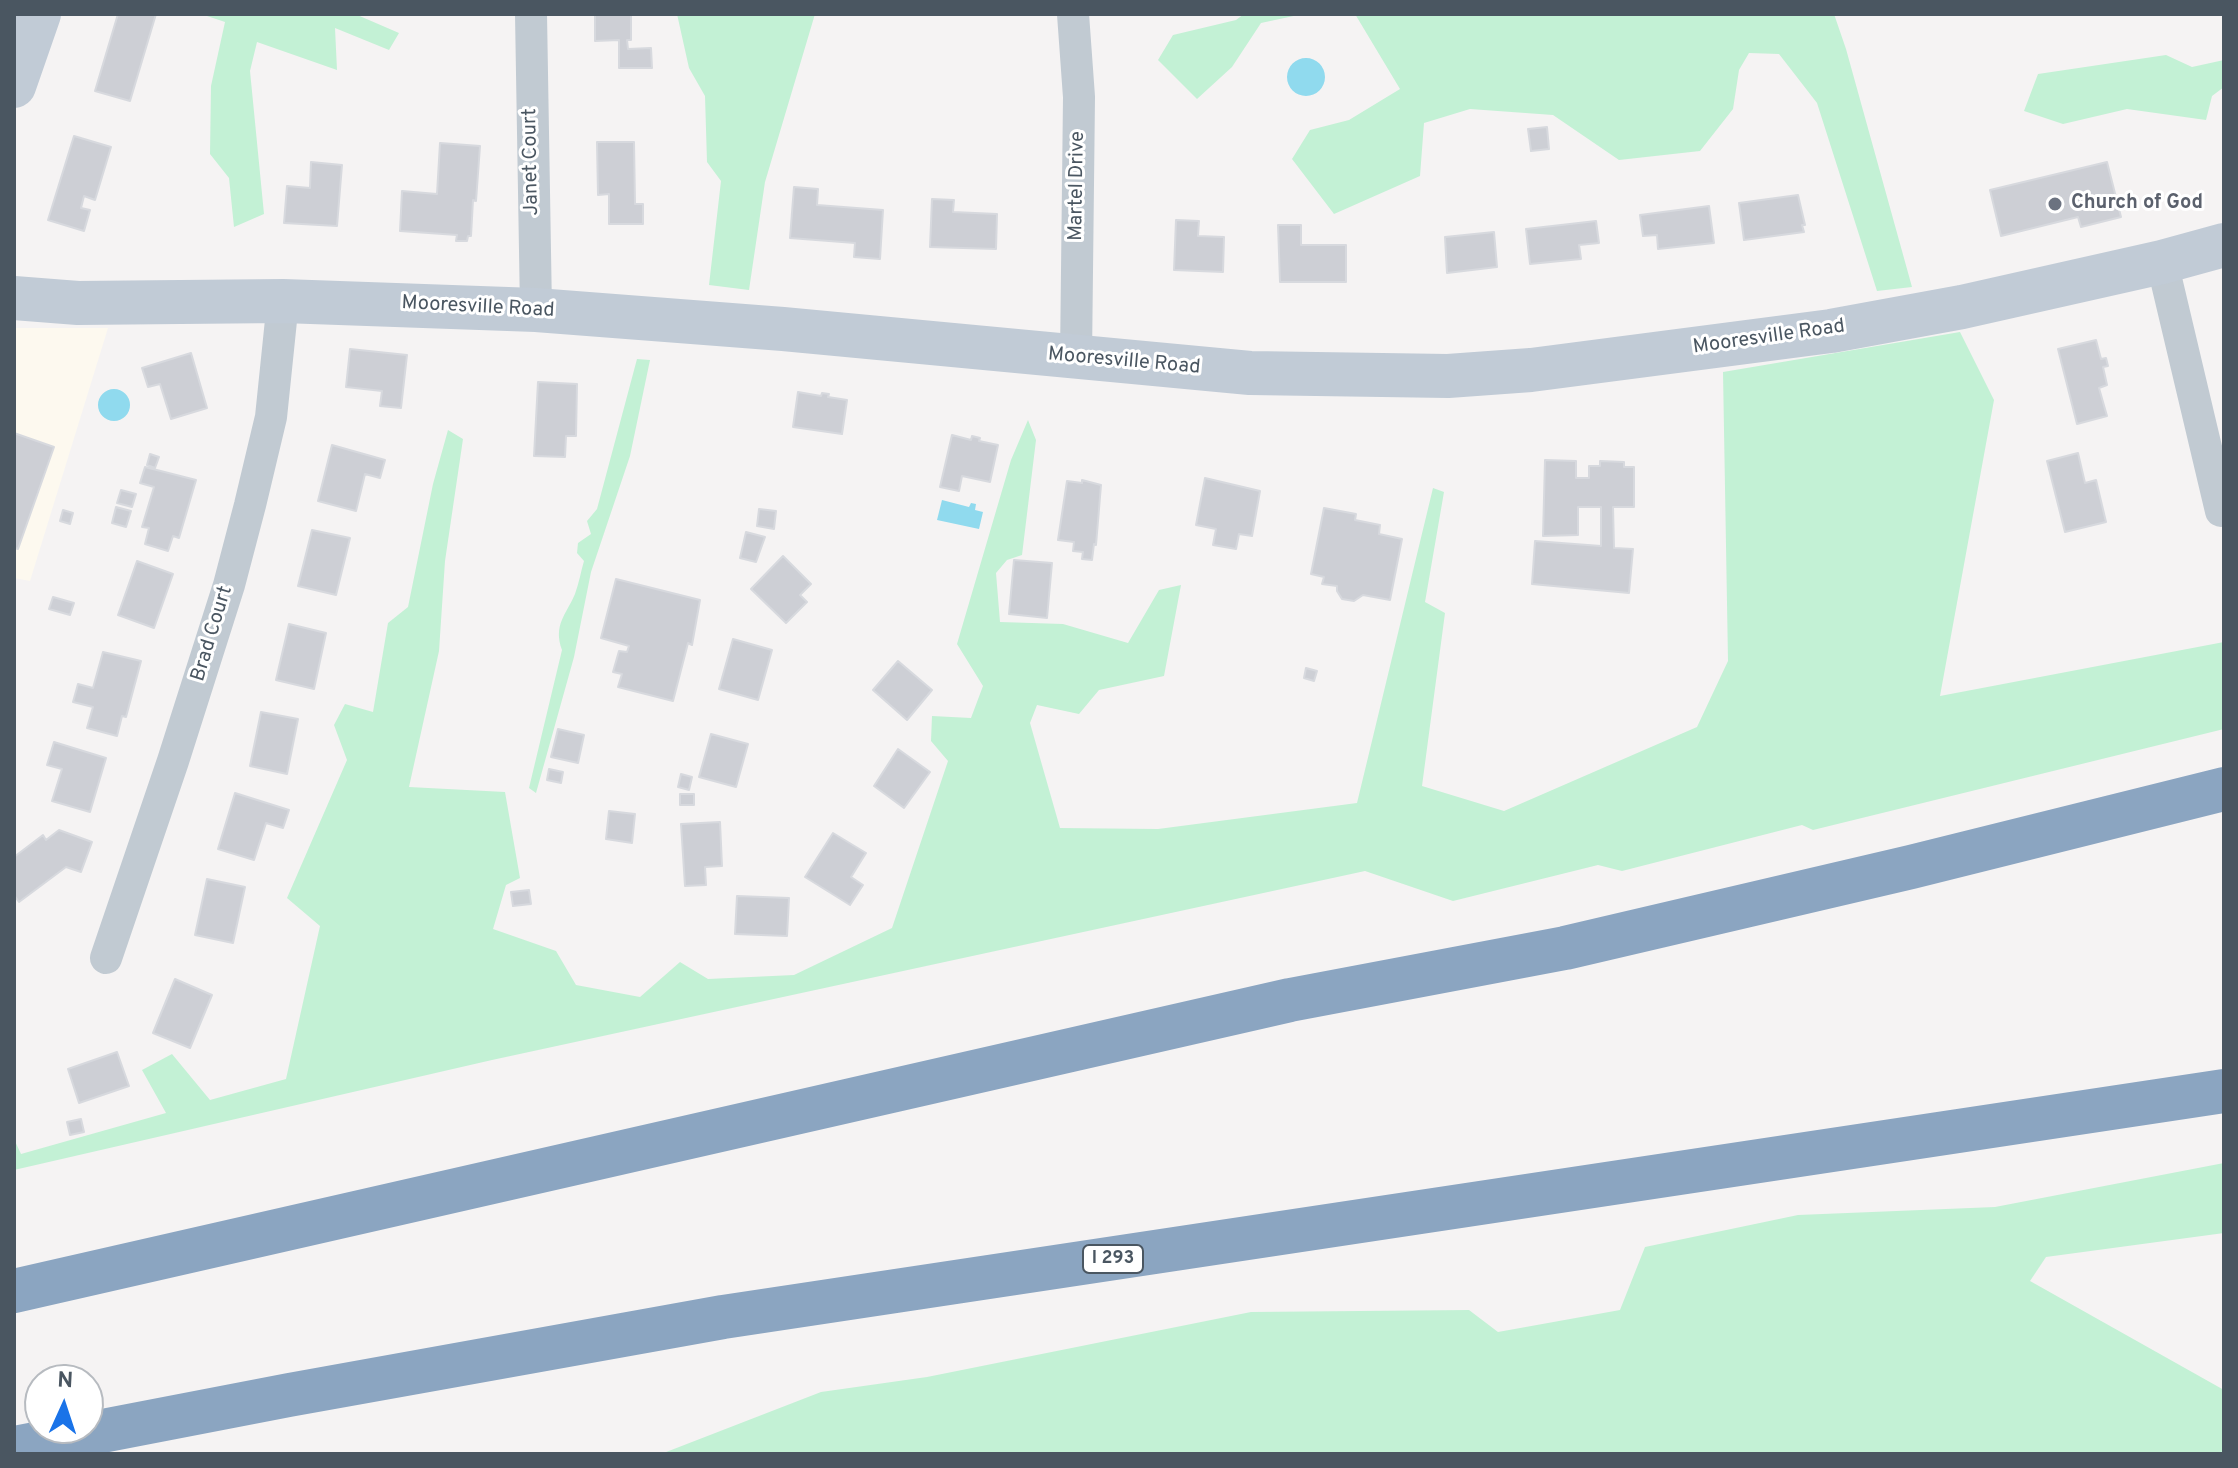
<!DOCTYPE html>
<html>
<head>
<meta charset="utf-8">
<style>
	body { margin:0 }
	#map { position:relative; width:2238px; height:1468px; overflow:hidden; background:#f5f3f3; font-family:Overpass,sans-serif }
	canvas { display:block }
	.frame { position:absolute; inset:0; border:16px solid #4a5661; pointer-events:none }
	.north { position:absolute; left:24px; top:1364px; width:80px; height:80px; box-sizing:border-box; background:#fff; border:2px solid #b7bbc0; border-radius:50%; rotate:3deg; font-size:22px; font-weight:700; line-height:32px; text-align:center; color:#4a5661 }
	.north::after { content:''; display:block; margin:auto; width:28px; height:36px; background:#1a73e8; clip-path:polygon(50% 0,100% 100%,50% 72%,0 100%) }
</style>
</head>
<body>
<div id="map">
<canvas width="2238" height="1468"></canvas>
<div class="frame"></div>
<div class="north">N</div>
</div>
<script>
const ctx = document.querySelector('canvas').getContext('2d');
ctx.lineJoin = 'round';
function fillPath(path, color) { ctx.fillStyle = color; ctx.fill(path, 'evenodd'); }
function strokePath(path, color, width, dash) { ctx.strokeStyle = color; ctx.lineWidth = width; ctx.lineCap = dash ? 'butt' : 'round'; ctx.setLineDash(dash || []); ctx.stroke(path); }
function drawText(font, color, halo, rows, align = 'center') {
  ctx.font = font + ' Overpass,sans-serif'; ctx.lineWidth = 6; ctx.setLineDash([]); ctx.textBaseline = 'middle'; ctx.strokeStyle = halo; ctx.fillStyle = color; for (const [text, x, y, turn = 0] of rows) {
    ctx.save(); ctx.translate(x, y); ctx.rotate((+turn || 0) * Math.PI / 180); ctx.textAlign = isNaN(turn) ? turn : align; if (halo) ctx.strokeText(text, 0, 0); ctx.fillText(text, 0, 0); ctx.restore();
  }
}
fillPath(new Path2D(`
	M 14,328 L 108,328 L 30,581 L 14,578 Z`), '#fdf9ef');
fillPath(new Path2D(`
	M 201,14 L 355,14 L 399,33 L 389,50 L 335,28 L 337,70 L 257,42 L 250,71 L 264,214 L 234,227 L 229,178 L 210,154 L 211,86 L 225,22 Z
	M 677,14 L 815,14 L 765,182 L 749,290 L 709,285 L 721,181 L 707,162 L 705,96 L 689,68 Z
	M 1244,14 L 1303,14 L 1261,23 L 1232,67 L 1197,99 L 1158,60 L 1173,35 L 1236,20 Z
	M 1355,14 L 1834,14 L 1846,49 L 1912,287 L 1877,291 L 1817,103 L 1779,54 L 1749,53 L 1739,70 L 1733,109 L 1700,151 L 1619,160 L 1553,115 L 1470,109 L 1424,123 L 1420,176 L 1334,214 L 1292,159 L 1310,130 L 1349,120 L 1400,89 Z
	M 2166,55 L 2192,67 L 2224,60 L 2224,87 L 2212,96 L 2206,120 L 2127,109 L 2063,124 L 2024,111 L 2038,74 Z
	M 1960,332 L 1994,400 L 1940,696 L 2224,642 L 2224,729 L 1813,830 L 1802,825 L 1622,871 L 1598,865 L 1453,901 L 1365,871 L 492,1060 L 14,1170 L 14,1139 L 21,1154 L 166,1113 L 142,1070 L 172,1054 L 210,1100 L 286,1079 L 320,926 L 287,898 L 347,760 L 334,725 L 345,704 L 373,712 L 388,623 L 408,607 L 433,484 L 448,430 L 463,439 L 445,561 L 439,651 L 409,787 L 505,792 L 520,878 L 506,885 L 493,929 L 556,951 L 576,985 L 640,997 L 680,962 L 708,979 L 794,975 L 892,928 L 948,761 L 931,741 L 932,716 L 971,718 L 983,686 L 957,644 L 1011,460 L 1028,420 L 1036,440 L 1022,555 L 1007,560 L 996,573 L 1000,622 L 1063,624 L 1128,643 L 1159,590 L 1181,585 L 1164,676 L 1099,690 L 1079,714 L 1037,705 L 1030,723 L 1060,828 L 1158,829 L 1357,803 L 1433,488 L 1444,492 L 1425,602 L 1445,613 L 1422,786 L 1504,811 L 1697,727 L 1728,661 L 1723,372 Z
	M 637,359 L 650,360 L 630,456 L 591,572 L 574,657 L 536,793 L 529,788 L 562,650 C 553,625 566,615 575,594 C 579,583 581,571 584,561 L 577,553 L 578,543 L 591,534 L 587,521 L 597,509 Z
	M 2224,1163 L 2224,1233 L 2046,1257 L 2030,1281 L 2224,1390 L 2224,1454 L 661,1454 L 821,1392 L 927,1377 L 1251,1312 L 1469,1310 L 1498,1332 L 1620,1310 L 1645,1247 L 1798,1215 L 1995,1207 Z`), '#c3f1d5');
fillPath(new Path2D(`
	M1287 77a19 19 0 1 1 38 0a19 19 0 1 1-38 0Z
	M98 405a16 16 0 1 1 32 0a16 16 0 1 1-32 0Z
	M 942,500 L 969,507 L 971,503 L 976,504 L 975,510 L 983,512 L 979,529 L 937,520 Z`), '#90daee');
const building = new Path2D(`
	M 118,14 L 156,14 L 130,101 L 95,91 Z
	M 595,14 L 631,14 L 631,40 L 627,40 L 628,49 L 651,48 L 652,68 L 619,68 L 619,40 L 595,41 Z
	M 1547,127 L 1549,149 L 1531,151 L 1528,129 Z
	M 74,136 L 111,147 L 95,200 L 84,196 L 81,208 L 90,210 L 84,231 L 48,220 Z
	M 597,142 L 634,142 L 635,204 L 643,204 L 643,224 L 609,224 L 609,194 L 598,195 Z
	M 440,143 L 480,146 L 476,201 L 473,200 L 471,236 L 468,236 L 467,241 L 456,241 L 457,235 L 400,231 L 402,191 L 437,194 Z
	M 311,162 L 342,165 L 337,226 L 284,223 L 287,186 L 310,188 Z
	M 2107,162 L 2121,217 L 2081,227 L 2078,217 L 2001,236 L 1990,190 Z
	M 794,187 L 818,189 L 817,205 L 883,210 L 880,259 L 854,257 L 855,243 L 790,238 Z
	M 1798,195 L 1805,225 L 1802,225 L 1804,232 L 1744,240 L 1739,203 Z
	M 932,199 L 954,200 L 953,212 L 997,214 L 996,249 L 930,247 Z
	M 1709,206 L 1714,243 L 1658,249 L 1657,235 L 1643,236 L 1640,215 Z
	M 1176,220 L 1199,221 L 1198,236 L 1224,237 L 1223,272 L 1174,270 Z
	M 1596,221 L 1599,243 L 1579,245 L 1581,259 L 1530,264 L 1526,229 Z
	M 1278,225 L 1301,225 L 1301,245 L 1346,245 L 1346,282 L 1280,282 Z
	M 1494,232 L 1497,267 L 1447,273 L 1445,237 Z
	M 2096,340 L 2101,359 L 2106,358 L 2108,366 L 2103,367 L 2107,385 L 2099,388 L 2107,416 L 2077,424 L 2058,349 Z
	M 350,349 L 407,355 L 401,408 L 380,406 L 382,391 L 346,387 Z
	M 191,353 L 207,408 L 171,419 L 160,384 L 148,387 L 142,368 Z
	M 538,382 L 577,384 L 576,436 L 566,436 L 565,457 L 534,456 Z
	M 798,392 L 821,396 L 822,393 L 829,394 L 828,397 L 847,400 L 842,434 L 793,427 Z
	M 14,433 L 54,447 L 18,549 L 14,548 Z
	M 952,435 L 971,440 L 972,436 L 980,438 L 979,441 L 998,445 L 990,482 L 962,476 L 959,491 L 940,487 Z
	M 332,445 L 385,460 L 380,478 L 365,474 L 356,511 L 318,501 Z
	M 2078,453 L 2085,483 L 2096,480 L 2106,522 L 2065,532 L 2047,461 Z
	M 150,454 L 159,457 L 155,468 L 147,465 Z
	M 1545,460 L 1576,461 L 1576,478 L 1589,478 L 1589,466 L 1600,466 L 1600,461 L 1624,462 L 1624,467 L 1634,467 L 1634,507 L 1613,507 L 1614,548 L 1633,549 L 1629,593 L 1532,584 L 1535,541 L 1601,546 L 1601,507 L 1578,507 L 1578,535 L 1543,536 Z
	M 145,467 L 196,480 L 179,538 L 173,536 L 168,551 L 145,544 L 149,528 L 142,527 L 154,487 L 140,483 Z
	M 1205,478 L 1260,491 L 1252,536 L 1239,534 L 1236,549 L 1213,545 L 1216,529 L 1196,525 Z
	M 1082,480 L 1101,485 L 1096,545 L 1094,544 L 1092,560 L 1082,559 L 1083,552 L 1073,551 L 1074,542 L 1058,540 L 1067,481 L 1082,483 Z
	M 121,490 L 136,494 L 132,507 L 117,503 Z
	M 116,507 L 131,511 L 126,527 L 112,523 Z
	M 1324,508 L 1356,514 L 1355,520 L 1380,525 L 1379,534 L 1402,539 L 1390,600 L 1363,595 L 1354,601 L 1342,599 L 1337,591 L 1337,586 L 1322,584 L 1324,577 L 1311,574 Z
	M 759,509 L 776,511 L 774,529 L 757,526 Z
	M 63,510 L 73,513 L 70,524 L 60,521 Z
	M 312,530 L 350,538 L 336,595 L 298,586 Z
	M 746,532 L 765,537 L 756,562 L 740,558 Z
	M 783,556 L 811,584 L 800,595 L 807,602 L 786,623 L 751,589 Z
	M 1014,560 L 1052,563 L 1047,618 L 1009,614 Z
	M 137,561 L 173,574 L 154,628 L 118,615 Z
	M 616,579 L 700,600 L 692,645 L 688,643 L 673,701 L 618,687 L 622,674 L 613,672 L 619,651 L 627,652 L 629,646 L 601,638 Z
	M 53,597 L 74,603 L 70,615 L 49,609 Z
	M 289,624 L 326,633 L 314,689 L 276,680 Z
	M 733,639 L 772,650 L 758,700 L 719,689 Z
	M 103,652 L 141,661 L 126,717 L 122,716 L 117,736 L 87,728 L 93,707 L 73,702 L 78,684 L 93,688 Z
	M 898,661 L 932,690 L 907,720 L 873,690 Z
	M 1306,668 L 1317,671 L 1314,681 L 1304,678 Z
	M 261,712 L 298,719 L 287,774 L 250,766 Z
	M 558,729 L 584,735 L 578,763 L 551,757 Z
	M 711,734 L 748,744 L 736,787 L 699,777 Z
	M 54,742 L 106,758 L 90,812 L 52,801 L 62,769 L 47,765 Z
	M 898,749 L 930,772 L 904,808 L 874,786 Z
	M 549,769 L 563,772 L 561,783 L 547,780 Z
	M 681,774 L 692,777 L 689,790 L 678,787 Z
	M 235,793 L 289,810 L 283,828 L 266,823 L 254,860 L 218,849 Z
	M 680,794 L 694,794 L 694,805 L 680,805 Z
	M 609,811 L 635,814 L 632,843 L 606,839 Z
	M 720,822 L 722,866 L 705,867 L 706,885 L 685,886 L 681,824 Z
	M 59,830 L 92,842 L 81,872 L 66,867 L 19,902 L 14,895 L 14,857 L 43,835 L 46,840 Z
	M 833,833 L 866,853 L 851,877 L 863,885 L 850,905 L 805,877 Z
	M 207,879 L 245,887 L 233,943 L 195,935 Z
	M 529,890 L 531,904 L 513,906 L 511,892 Z
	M 737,896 L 789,898 L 787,936 L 735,934 Z
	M 175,979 L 212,995 L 190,1048 L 153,1033 Z
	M 117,1052 L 129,1086 L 79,1103 L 68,1069 Z
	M 81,1119 L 84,1132 L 70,1135 L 67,1122 Z`);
fillPath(building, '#cdcfd5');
strokePath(building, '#d7d9de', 2);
strokePath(new Path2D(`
	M 531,14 L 536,310
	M 1073,14 L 1079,97 L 1076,358
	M 2162,262 L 2221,511
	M 106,958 L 173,761 L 229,585 L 250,505 L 271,417 L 283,301`), '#c1cad2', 32);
strokePath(new Path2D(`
	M 14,86 L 39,14
	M 14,298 L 78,303 L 283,301 L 536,310 L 783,329 L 1250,373 L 1448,376 L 1531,370 L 1831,331 L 1962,307 L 2162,262 L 2224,245`), '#c1cbd6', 44);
strokePath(new Path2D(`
	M 14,1291 L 1290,1000 L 1565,948 L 1911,867 L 2224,789
	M 14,1448 L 289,1395 L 723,1317 L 2224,1091`), '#8ba5c1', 44);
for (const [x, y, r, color] of [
	[2055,204,8,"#6b7280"]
]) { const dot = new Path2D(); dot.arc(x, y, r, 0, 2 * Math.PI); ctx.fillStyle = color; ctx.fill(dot); strokePath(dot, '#fff', 3); }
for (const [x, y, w] of [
	[1113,1259,60]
]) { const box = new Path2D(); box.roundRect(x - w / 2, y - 14, w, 28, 6); ctx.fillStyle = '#fff'; ctx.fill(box); strokePath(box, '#4a5661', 2); }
drawText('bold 18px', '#4a5661', null, [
	["I 293",1113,1259]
]);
drawText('20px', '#4a5661', '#fff', [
	["Janet Court",532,162,-91],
	["Martel Drive",1078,186,-89],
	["Mooresville Road",478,308,3],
	["Mooresville Road",1769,338,-8],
	["Mooresville Road",1124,362,5],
	["Brad Court",213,634,-73]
]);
drawText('bold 20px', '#5b616d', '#fff', [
	["Church of God",2071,204]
], 'left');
</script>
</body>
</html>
